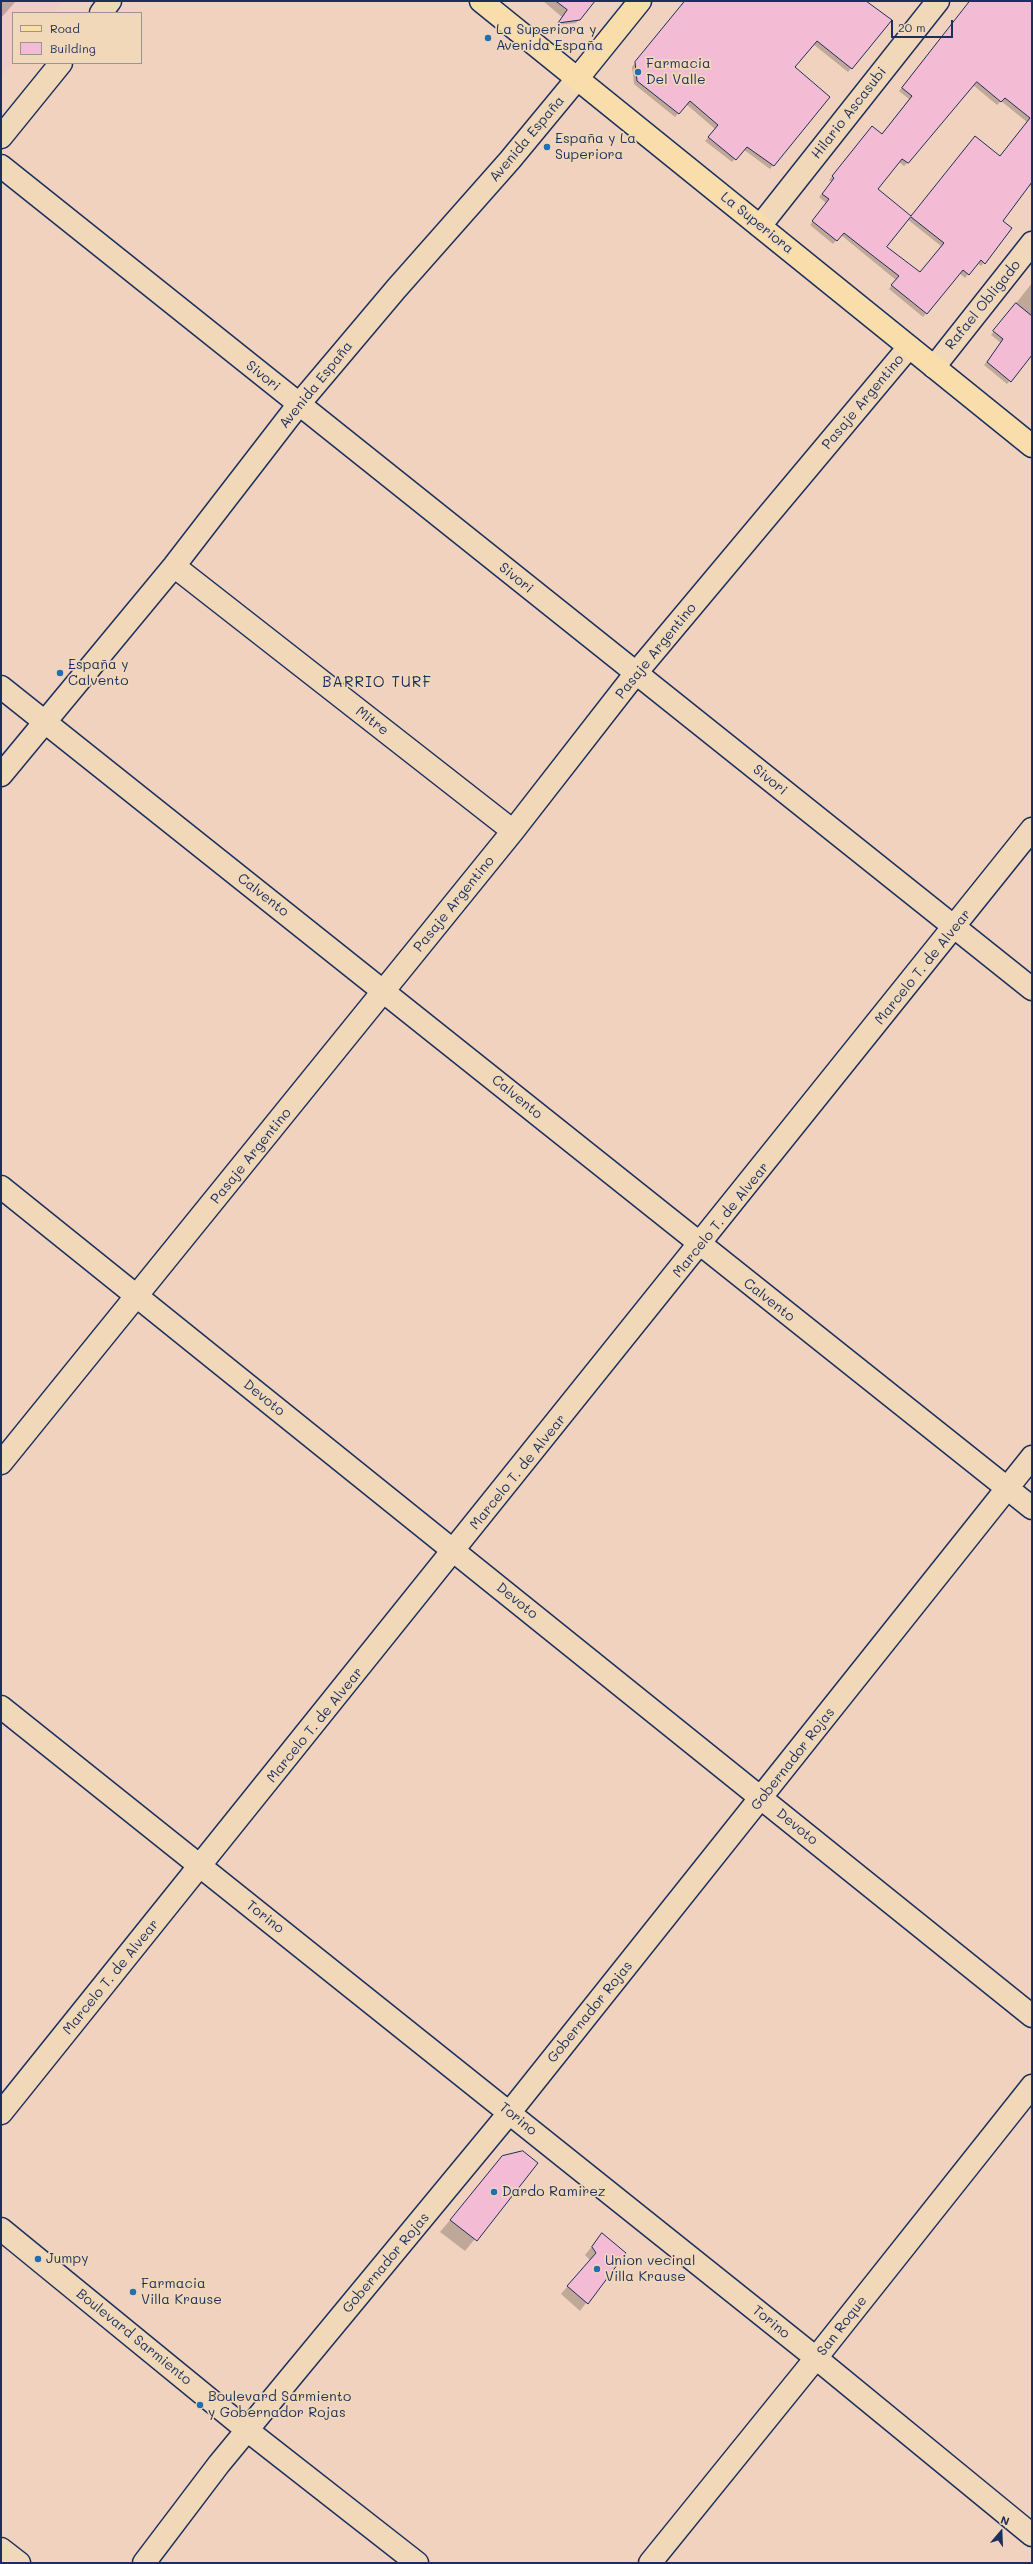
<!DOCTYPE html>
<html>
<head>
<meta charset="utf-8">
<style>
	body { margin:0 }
	#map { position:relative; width:1033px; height:2564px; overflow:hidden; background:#f1d2be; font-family:Mali,sans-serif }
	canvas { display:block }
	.frame { position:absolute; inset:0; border:2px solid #1b2f5e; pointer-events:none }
	.legend { position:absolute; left:12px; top:12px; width:130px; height:52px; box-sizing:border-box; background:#f1d8b8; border:1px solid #9b9494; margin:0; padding:5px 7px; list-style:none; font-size:12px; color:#1b2f5e }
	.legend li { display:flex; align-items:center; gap:8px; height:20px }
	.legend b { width:20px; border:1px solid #9b9494 }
	.north { position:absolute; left:981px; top:2512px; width:40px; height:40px; -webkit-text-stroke:3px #f1d8b8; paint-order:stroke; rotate:19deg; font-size:11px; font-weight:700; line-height:16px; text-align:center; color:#1b2f5e }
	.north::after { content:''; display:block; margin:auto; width:14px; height:18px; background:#1b2f5e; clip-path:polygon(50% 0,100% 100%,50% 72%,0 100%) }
	.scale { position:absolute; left:891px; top:20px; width:62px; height:18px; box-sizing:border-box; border:2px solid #1b2f5e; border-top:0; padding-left:5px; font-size:12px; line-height:14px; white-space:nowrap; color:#1b2f5e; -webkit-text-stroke:3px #f1d8b8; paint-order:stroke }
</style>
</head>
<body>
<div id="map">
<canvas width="1033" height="2564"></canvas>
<div class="frame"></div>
<ul class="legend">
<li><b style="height:5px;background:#f9deab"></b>Road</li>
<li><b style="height:11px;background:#f3bcd4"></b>Building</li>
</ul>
<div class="north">N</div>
<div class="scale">20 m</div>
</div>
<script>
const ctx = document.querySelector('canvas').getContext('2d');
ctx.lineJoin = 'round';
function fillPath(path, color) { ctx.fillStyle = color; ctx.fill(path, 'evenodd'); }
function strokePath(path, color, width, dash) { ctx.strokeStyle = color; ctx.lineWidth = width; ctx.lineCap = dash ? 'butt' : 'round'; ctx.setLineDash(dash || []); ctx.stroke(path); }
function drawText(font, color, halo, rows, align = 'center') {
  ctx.font = font + ' Mali,sans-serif'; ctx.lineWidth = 3.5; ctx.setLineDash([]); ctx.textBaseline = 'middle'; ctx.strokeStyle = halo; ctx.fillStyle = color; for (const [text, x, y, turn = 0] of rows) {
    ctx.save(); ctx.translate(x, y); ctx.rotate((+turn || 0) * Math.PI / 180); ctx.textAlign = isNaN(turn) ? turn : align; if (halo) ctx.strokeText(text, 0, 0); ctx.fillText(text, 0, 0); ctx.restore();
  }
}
fillPath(new Path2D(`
	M 1,1 L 63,1 L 53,13 L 13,13 L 13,62 L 1,77 Z`), '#f2cbc5');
fillPath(new Path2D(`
	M 1,1 L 16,1 L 1,18 Z
	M 543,1 L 594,1 L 576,23 L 556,25 L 562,17 Z
	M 685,1 L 866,1 L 890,20 L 848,72 L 813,44 L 794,67 L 829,97 L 770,169 L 743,149 L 732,162 L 705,141 L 715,129 L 686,104 L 675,117 L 634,84 L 632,67 Z
	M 971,1 L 1032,1 L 1032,187 L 1029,185 L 1002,222 L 1011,228 L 984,263 L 981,266 L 977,263 L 965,278 L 959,273 L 923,317 L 889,289 L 896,280 L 841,235 L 833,244 L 810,225 L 826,203 L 819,197 L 832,182 L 829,180 L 872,127 L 881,135 L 909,99 L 899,91 ZM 973,85 L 997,105 L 1001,101 L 1027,122 L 1000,157 L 975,137 L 911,217 L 877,190 L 899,162 L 904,166 L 907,163 ZM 907,219 L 941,246 L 920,273 L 886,247 Z
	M 1032,283 L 1032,353 L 1007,384 L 984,365 L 1001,343 L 991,335 Z
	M 503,2157 L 537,2163 L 465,2251 L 440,2232 Z
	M 602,2234 L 624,2253 L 580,2311 L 561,2294 L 590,2260 L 585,2255 Z`), '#0003');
const building = new Path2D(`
	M 556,1 L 595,1 L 580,20 L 558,23 L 567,10 Z
	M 685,1 L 866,1 L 892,20 L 852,69 L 817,41 L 795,67 L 830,97 L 774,166 L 747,147 L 736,160 L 708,137 L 718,125 L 690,101 L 679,114 L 637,81 L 635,62 Z
	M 970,1 L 1032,1 L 1032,182 L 1003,221 L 1012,228 L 985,264 L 981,260 L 969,275 L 963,270 L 927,314 L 891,285 L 899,276 L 877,259 L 844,233 L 837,241 L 812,221 L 829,199 L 822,194 L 834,178 L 832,176 L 872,126 L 882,134 L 912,96 L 902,88 ZM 977,82 L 1001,102 L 1005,98 L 1030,118 L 1000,156 L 975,136 L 911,216 L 878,189 L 902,159 L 908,163 ZM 911,217 L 944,243 L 920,272 L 887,247 Z
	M 1016,303 L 1032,316 L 1032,355 L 1011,382 L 987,362 L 1003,339 L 993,331 Z
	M 523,2151 L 538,2163 L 477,2241 L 450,2220 L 502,2156 Z
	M 602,2233 L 626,2253 L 588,2304 L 567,2286 L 596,2253 L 592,2247 Z`);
fillPath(building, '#f3bcd4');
strokePath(building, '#1b2f5e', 1);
const minor = new Path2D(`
	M 101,13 L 110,1
	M 1,137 L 61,63
	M 1,166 L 1032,989
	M 760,226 L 938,1
	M 934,367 L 1032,243
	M 174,566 L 513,831
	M 1,687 L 1032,1508
	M 1,775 L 174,566 L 299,404 L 396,289 L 510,160 L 577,79
	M 1,1187 L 1032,2016
	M 1,1463 L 513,831 L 636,673 L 909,347
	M 1,1707 L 816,2358 L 1032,2535
	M 1,2113 L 1032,829
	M 1,2229 L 247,2430 L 417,2563
	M 1,2549 L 19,2563
	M 144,2563 L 219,2464 L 510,2112 L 1032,1457
	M 650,2563 L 816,2358 L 1032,2086`);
const major = new Path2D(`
	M 481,1 L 1032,446
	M 577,79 L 640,1`);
strokePath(minor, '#1b2f5e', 25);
strokePath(major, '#1b2f5e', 25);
strokePath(minor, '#f1d8b8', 22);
strokePath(major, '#f9deab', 22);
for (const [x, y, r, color] of [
	[488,38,4,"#1f6fb2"],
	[638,72,4,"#1f6fb2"],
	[547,147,4,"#1f6fb2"],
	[60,673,4,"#1f6fb2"],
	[494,2192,4,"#1f6fb2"],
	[38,2259,4,"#1f6fb2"],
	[597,2269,4,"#1f6fb2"],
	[133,2292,4,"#1f6fb2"],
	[200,2405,4,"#1f6fb2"]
]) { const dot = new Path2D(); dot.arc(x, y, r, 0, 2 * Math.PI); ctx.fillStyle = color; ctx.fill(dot); strokePath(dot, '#f1d8b8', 1.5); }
drawText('14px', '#1b2f5e', '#f1d8b8', [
	["La Superiora y",496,30],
	["Avenida España",496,46],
	["Farmacia",646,64],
	["Del Valle",646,80],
	["España y La",555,139],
	["Superiora",555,155],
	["España y",68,665],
	["Calvento",68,681],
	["Dardo Ramirez",502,2192],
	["Jumpy",46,2259],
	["Union vecinal",605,2261],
	["Villa Krause",605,2277],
	["Farmacia",141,2284],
	["Villa Krause",141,2300],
	["Boulevard Sarmiento",208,2397],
	["y Gobernador Rojas",208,2413]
], 'left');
drawText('14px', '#1b2f5e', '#f1d8b8', [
	["Hilario Ascasubi",849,113,-52],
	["Avenida España",527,139,-50],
	["La Superiora",757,223,39],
	["Rafael Obligado",983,305,-51],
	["Sivori",263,376,39],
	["Avenida España",316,385,-51],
	["Pasaje Argentino",863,402,-50],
	["Sivori",516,578,39],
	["Pasaje Argentino",656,651,-51],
	["Mitre",372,721,38],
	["Sivori",770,780,39],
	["Calvento",263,895,38],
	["Pasaje Argentino",454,904,-51],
	["Marcelo T. de Alvear",923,967,-51],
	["Calvento",517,1097,39],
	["Pasaje Argentino",251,1156,-51],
	["Marcelo T. de Alvear",721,1220,-51],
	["Calvento",769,1300,38],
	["Devoto",264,1398,39],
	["Marcelo T. de Alvear",518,1472,-51],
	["Devoto",517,1601,39],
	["Marcelo T. de Alvear",315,1725,-51],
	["Gobernador Rojas",793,1759,-52],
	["Devoto",797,1827,39],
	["Torino",265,1917,38],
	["Marcelo T. de Alvear",111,1977,-51],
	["Gobernador Rojas",590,2012,-51],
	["Torino",518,2119,39],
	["Gobernador Rojas",386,2263,-50],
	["Torino",771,2322,39],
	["San Roque",842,2326,-52],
	["Boulevard Sarmiento",134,2337,39]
]);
ctx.letterSpacing = '1px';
drawText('15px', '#1b2f5e', '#f1d8b8', [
	["BARRIO TURF",377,682]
]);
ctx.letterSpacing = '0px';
</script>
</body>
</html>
